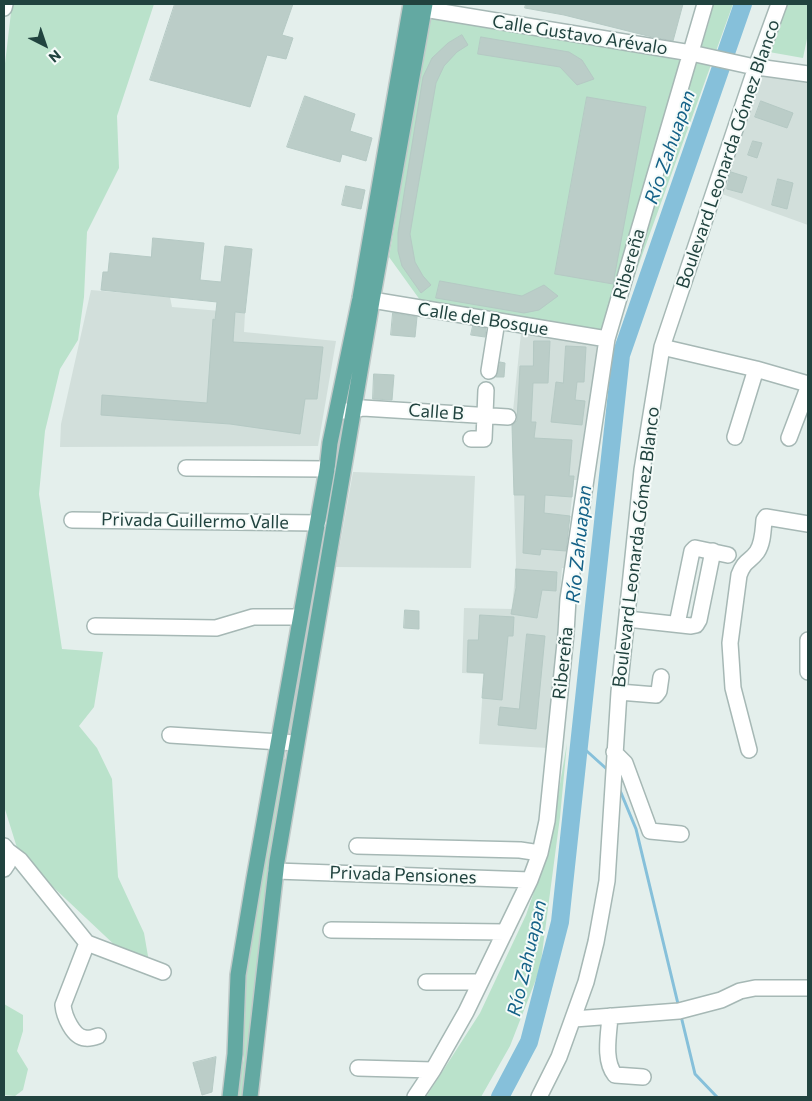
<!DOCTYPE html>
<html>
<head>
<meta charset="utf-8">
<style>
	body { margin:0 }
	#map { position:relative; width:812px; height:1101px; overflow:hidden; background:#e4efec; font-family:Commissioner,sans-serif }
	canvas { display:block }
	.frame { position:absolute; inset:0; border:5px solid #21433f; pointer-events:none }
	.north { position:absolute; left:20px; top:20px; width:50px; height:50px; -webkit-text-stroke:4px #f5fbf9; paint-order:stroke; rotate:139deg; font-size:14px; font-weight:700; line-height:20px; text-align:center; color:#21433f }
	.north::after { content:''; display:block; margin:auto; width:18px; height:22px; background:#21433f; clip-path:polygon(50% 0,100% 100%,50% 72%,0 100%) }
</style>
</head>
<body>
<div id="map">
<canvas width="812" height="1101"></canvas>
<div class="frame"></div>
<div class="north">N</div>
</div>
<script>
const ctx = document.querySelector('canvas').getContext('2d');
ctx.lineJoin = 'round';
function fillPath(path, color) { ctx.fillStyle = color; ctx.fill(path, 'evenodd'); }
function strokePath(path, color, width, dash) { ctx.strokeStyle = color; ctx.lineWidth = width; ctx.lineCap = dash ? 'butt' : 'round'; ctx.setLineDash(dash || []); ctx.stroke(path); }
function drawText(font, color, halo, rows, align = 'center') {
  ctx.font = font + ' Commissioner,sans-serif'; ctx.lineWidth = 4; ctx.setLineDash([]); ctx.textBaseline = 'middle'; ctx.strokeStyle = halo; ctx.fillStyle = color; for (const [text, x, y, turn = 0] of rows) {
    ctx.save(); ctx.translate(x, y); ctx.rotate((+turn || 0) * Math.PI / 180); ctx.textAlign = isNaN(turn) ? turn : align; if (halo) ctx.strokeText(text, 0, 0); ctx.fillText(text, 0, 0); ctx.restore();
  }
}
fillPath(new Path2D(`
	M 760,74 L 808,81 L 808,225 L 722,194 Z
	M 91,290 L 170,297 L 172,307 L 245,313 L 244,332 L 336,341 L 318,446 L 60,447 L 61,424 Z
	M 521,333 L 600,345 L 585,426 L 579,480 L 574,480 L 566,551 L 570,552 L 569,568 L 562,568 L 548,748 L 479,744 L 484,674 L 462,673 L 464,608 L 512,609 L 516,564 L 512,421 Z
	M 353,472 L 475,476 L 471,568 L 336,567 Z`), '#d2dfdb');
fillPath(new Path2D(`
	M 12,4 L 154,4 L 117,116 L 119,168 L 87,232 L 84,297 L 78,340 L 60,369 L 45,431 L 39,494 L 62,649 L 103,652 L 94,707 L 79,726 L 97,748 L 112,779 L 118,877 L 144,933 L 149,962 L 121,951 L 35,870 L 18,851 L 4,806 L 4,72 Z
	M 713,4 L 733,4 L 615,330 L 638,245 L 709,22 Z
	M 787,4 L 808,4 L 808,34 L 803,58 L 769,52 Z
	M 430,17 L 682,60 L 604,331 L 420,300 L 389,257 Z
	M 332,451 L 343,452 L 305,669 L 292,668 Z
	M 291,687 L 300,690 L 295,731 L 285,729 Z
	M 567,743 L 560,817 L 540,969 L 510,1046 L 481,1097 L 426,1097 L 480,1013 L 526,915 L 549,848 Z
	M 279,758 L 290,760 L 247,1097 L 236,1097 L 244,1058 L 244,983 Z
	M 4,1004 L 23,1015 L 23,1031 L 17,1051 L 28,1069 L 23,1090 L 15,1096 L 4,1095 Z`), '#bae2cb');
strokePath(new Path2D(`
	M 579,744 L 610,772
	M 619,788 L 636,829 L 679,1008
	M 681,1016 L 695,1074 L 717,1097`), '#86c0da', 3);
strokePath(new Path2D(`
	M 500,1097 L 529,1042 L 560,922 L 621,355 L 743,4`), '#86c0da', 18);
const building = new Path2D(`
	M 175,4 L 293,4 L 282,35 L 293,38 L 286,59 L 267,55 L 250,107 L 150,80 Z
	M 526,4 L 683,4 L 673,41 L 648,36 L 564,15 L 525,8 Z
	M 462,35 L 468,45 L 457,52 L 444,66 L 436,83 L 414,210 L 410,234 L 415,262 L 423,276 L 431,285 L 421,293 L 402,266 L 398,251 L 398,233 L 404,194 L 423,77 L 432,58 L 448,43 Z
	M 481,37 L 569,52 L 582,60 L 594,79 L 577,85 L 560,67 L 478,54 Z
	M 305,96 L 355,114 L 350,131 L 372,138 L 366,161 L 342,154 L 340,162 L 287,147 Z
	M 587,97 L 646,107 L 613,284 L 555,274 Z
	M 761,101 L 793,113 L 787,128 L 755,117 Z
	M 753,141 L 762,143 L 757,158 L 748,155 Z
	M 731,172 L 747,177 L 742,193 L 727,189 Z
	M 778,179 L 793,183 L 787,209 L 772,205 Z
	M 346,186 L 365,190 L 361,209 L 342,205 Z
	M 153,238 L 204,243 L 200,280 L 221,282 L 225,246 L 252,249 L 245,313 L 235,312 L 233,342 L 323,347 L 317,399 L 305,399 L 300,434 L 230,424 L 101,415 L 102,395 L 207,403 L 213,319 L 215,320 L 217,302 L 101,290 L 103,272 L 108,272 L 110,253 L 151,257 Z
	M 440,281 L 522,296 L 544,285 L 558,296 L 539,310 L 524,313 L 436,298 Z
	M 393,313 L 417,317 L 415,337 L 391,335 Z
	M 473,326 L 486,328 L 485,337 L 471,335 Z
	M 534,341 L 550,341 L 548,383 L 533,383 L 531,422 L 536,422 L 534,438 L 572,440 L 569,476 L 574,476 L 572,497 L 545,495 L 544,513 L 570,516 L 566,551 L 541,549 L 540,555 L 523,553 L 525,495 L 514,495 L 512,425 L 517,421 L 520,366 L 533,366 Z
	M 566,346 L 586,347 L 584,382 L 577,382 L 575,400 L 585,401 L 582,425 L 551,422 L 556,382 L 563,383 Z
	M 500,362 L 505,363 L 504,377 L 496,377 Z
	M 374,374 L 394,375 L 392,400 L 373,399 Z
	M 516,569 L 557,572 L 556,591 L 542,590 L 537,618 L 511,614 L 516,588 Z
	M 405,610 L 419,611 L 419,629 L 404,628 Z
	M 480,615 L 514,617 L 513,636 L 508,636 L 502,700 L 482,698 L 484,673 L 467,672 L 468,640 L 478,640 Z
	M 527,634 L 545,636 L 536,729 L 498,725 L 500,707 L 519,709 Z
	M 216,1057 L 212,1092 L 202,1095 L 193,1063 Z`);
fillPath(building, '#bbcdc8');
strokePath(building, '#b5c9c4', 1);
const minor = new Path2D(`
	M 412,7 L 691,53 L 750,66 L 808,74
	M 4,8 L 5,4
	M 360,298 L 607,339
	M 662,347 L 756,369 L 808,384
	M 489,371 L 497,321
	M 343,411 L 350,411 L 363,408 L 508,417
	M 735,437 L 756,369
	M 789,438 L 808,388
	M 471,439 L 484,439 L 486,390
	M 186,468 L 327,469
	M 72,520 L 318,523
	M 627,619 L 691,626 L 696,625 L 699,620 L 713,551
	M 677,624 L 692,551 L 695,548 L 728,555
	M 95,626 L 216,628 L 253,617 L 300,617
	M 808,640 L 808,672
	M 619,692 L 656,695 L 659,691 L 661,677
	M 170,735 L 296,743
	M 749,750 L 733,688 L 730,643 L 739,575 C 745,559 749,563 757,552 C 763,543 763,531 764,520 L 766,517 L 808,524
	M 614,752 L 625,763 L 650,831 L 681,834
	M 4,846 L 8,851 L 20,860 L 87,943 L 163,972
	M 357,846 L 520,850 L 540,853
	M 4,869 L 8,863 L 8,851
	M 276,871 L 530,880
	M 331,930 L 505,932
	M 87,943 L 63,1005 C 64,1016 73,1037 85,1038 C 89,1039 95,1037 98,1036
	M 426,982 L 480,982
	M 610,1016 C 609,1034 603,1060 615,1075 L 643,1077
	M 574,1019 L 679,1011 L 721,1000 L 740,991 L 755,988 L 808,988
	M 358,1068 L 433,1070
	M 415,1097 L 433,1070 L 466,1012 L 530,880 L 540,853 L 547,821 L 566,633 L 568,599 L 607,339 L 705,4
	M 539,1097 L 559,1057 L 586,982 L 596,942 L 607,881 L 619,692 L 642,470 L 662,347 L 756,67 L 779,4`);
const major = new Path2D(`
	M 230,1097 L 235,1054 L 238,975 L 254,879 L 327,469 L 330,443 L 360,298 L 411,4
	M 250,1097 L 277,861 L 372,301 L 425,4`);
strokePath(minor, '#a6b8b5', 18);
strokePath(major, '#c1cac9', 18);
strokePath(minor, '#fff', 15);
strokePath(major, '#63a9a2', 15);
drawText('18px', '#21433f', '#f5fbf9', [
	["Calle Gustavo Arévalo",580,35,9],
	["Boulevard Leonarda Gómez Blanco",728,154,-71],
	["Ribereña",629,264,-74],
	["Calle del Bosque",483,319,9],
	["Calle B",436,412,4],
	["Privada Guillermo Valle",195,521,1],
	["Boulevard Leonarda Gómez Blanco",636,547,-83],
	["Ribereña",563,663,-84],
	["Privada Pensiones",403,875,2]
]);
drawText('italic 19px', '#136187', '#f5fbf9', [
	["Río Zahuapan",670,147,-71],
	["Río Zahuapan",579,544,-84],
	["Río Zahuapan",527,958,-77]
]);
</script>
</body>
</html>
